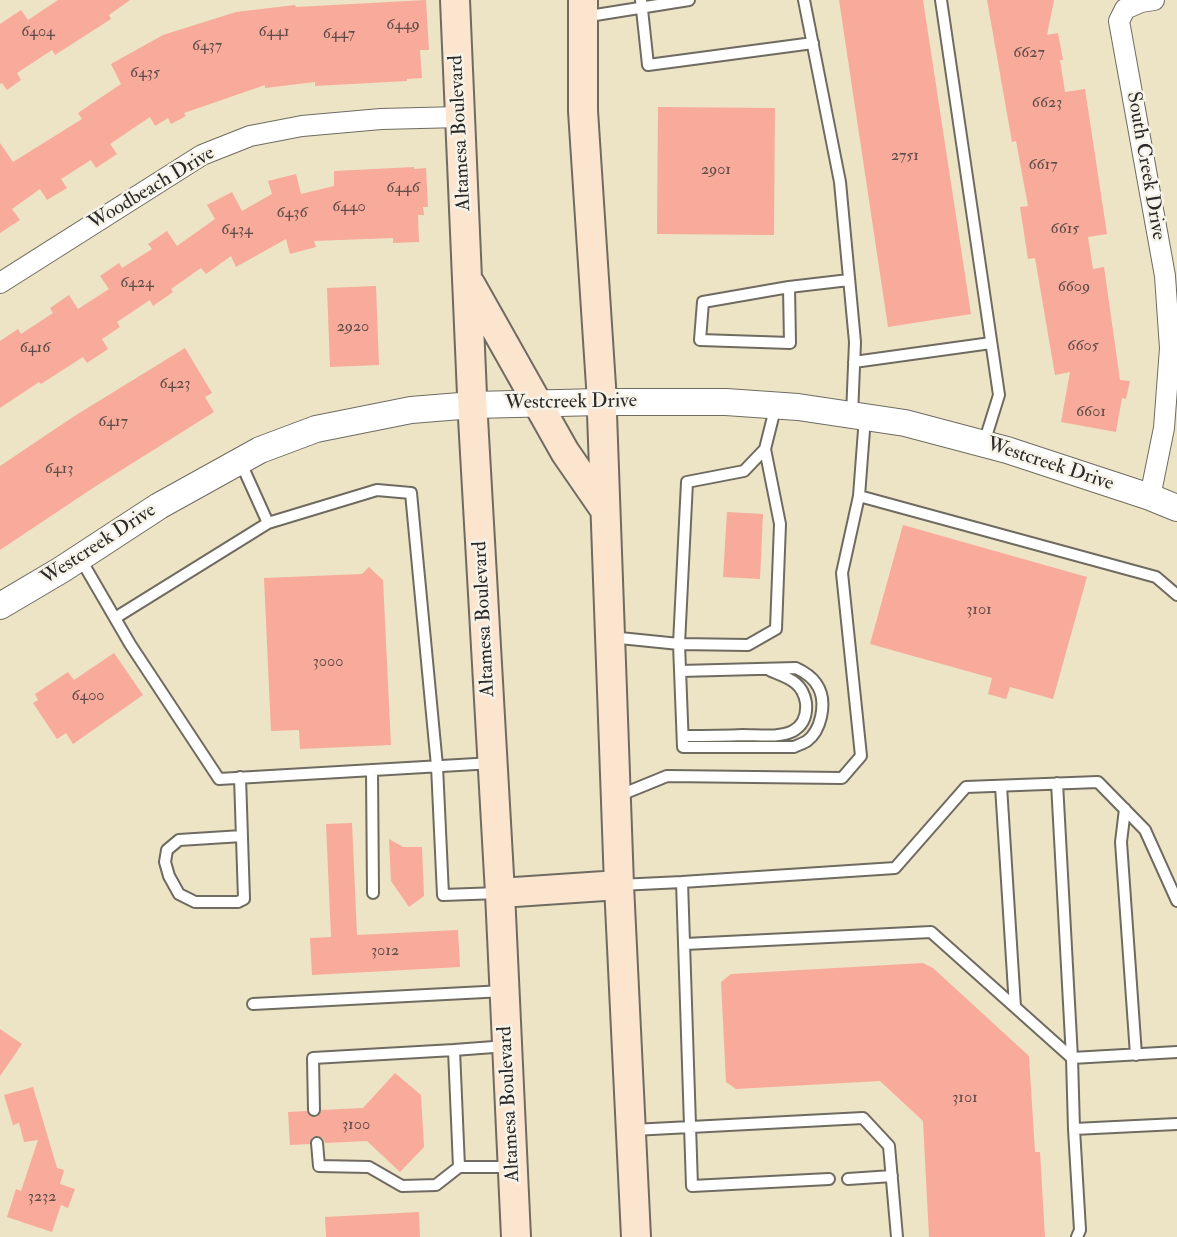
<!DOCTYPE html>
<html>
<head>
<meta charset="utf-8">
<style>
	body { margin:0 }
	canvas { display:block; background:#ede3c5 }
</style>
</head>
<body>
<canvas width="1177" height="1237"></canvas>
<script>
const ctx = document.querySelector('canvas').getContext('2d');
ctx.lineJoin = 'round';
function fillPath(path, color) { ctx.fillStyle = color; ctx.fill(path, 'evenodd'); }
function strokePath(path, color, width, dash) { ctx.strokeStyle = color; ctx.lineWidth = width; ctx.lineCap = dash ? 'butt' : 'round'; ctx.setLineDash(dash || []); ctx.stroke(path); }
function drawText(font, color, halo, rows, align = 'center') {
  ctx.font = font + ' "IM FELL Double Pica",serif'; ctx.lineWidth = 5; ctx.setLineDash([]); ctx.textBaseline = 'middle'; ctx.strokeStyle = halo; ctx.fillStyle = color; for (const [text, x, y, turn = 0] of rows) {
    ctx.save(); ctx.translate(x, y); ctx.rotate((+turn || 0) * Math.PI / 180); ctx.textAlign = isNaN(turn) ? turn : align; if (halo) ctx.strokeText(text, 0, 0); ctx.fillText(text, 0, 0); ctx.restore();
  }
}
fillPath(new Path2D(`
	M 58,0 L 130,0 L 109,15 L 111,19 L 55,55 L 52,50 L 17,73 L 21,80 L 7,90 L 2,83 L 0,84 L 0,24 L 21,10 L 28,20 Z
	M 426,0 L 429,50 L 420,50 L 422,78 L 407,79 L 407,81 L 315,86 L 315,82 L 265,88 L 265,85 L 184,113 L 186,116 L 171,124 L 168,118 L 155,126 L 150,117 L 110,144 L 117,154 L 96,168 L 91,160 L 61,179 L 67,188 L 47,200 L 40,189 L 12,209 L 20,220 L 0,233 L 0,143 L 13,162 L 82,119 L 78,113 L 121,84 L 111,64 L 163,35 L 236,12 L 295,5 L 296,7 Z
	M 839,0 L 923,0 L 971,314 L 888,327 Z
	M 987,0 L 1054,0 L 1047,35 L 1058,33 L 1063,60 L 1060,60 L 1065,92 L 1085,89 L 1107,234 L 1088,237 L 1093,269 L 1104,267 L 1120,380 L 1130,381 L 1126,399 L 1122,398 L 1116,432 L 1061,422 L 1070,372 L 1055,375 L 1035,258 L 1028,259 L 1020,207 L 1028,206 L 1016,141 L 1012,142 Z
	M 658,107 L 775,108 L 774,235 L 657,234 Z
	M 414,167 L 414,169 L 426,168 L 428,207 L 423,207 L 424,215 L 418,215 L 419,242 L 393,243 L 393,238 L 314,241 L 316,247 L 290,254 L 286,239 L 236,267 L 231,256 L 206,274 L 201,268 L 171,289 L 173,292 L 153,306 L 150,300 L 117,322 L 120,327 L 102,339 L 108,349 L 87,363 L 83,357 L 41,384 L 39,382 L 0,408 L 0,341 L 18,329 L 21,334 L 53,313 L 50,308 L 69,295 L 78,309 L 109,289 L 100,276 L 119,263 L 122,268 L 152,249 L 148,244 L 167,231 L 177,246 L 215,219 L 207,205 L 232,192 L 242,211 L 272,194 L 268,181 L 296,174 L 301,194 L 334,186 L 334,171 Z
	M 376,286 L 379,365 L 330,367 L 327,288 Z
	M 185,348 L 212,393 L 205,397 L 214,412 L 96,486 L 0,550 L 0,466 L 76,415 Z
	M 727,512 L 763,514 L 760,579 L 723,577 Z
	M 903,525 L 1087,577 L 1053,699 L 1010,687 L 1006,699 L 988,694 L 992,678 L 870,644 Z
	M 369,567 L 383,580 L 391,745 L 300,749 L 299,730 L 271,731 L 264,578 L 362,574 Z
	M 114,653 L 143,695 L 73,744 L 66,733 L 57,739 L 33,703 L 38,700 L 35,694 L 68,672 L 74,680 Z
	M 352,823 L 357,935 L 458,930 L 460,967 L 312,975 L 310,938 L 331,937 L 326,824 Z
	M 389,839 L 403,847 L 422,847 L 424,896 L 409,907 L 391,881 Z
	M 923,963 L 933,968 L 1029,1056 L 1035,1152 L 1040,1152 L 1045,1237 L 929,1237 L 923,1121 L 880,1081 L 736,1089 L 726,1082 L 721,982 L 731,974 Z
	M 0,1029 L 22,1044 L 0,1076 Z
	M 395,1073 L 421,1095 L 424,1147 L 400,1172 L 367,1141 L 325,1143 L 323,1138 L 317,1136 L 312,1137 L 310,1144 L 290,1145 L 288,1112 L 307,1111 L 310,1116 L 315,1117 L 320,1114 L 321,1110 L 363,1108 Z
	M 33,1087 L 57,1168 L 64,1170 L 60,1184 L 75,1189 L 68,1208 L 61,1205 L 52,1232 L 7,1217 L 16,1189 L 21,1191 L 38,1140 L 24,1142 L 19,1123 L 13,1125 L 4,1095 Z
	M 419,1212 L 420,1237 L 326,1237 L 325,1217 Z`), '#f8ab9b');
const service = new Path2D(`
	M 641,0 L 648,65 L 813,43
	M 804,0 L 840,182 L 855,342 L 852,415
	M 941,0 L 999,395 L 984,443
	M 583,17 L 689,0
	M 789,287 L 790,343 L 700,340 L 703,302 L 789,287 L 849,280
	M 854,362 L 991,343
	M 240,461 L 268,523
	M 859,496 L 1156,577 L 1177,595
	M 80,558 L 130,644 L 219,779 L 493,763
	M 115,618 L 268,523 L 377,490 L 411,493 L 437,766 L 443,895 L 499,893
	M 610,637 L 679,644 L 748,645 L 776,629 L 780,524 L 765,449 L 776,405
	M 680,671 L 796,668 C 818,678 826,694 821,717 C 819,726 815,735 807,741 C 804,743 798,745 794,747 L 683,747 L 679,644 L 687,482 L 744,471 L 765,449
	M 683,736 C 703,736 723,736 743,735 C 758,735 780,738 793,731 C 804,725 807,715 806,703 C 803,682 788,678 771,671
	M 372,770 L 373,893
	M 240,777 L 244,899 L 238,902 L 195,902 L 179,894 L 169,876 L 165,862 L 167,850 L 179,840 L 242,836
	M 1057,783 L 1072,1058 L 1177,1052
	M 1001,786 L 1015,1007
	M 618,796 L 667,776 L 842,778 L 861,756 L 842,573 L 859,496 L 865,417
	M 1125,809 L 1121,842 L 1136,1055
	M 682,882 L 895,868 L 966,787 L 1098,782 L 1145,830 L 1177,901
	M 619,885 L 682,882 L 692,1186 L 829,1179
	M 685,944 L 931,932 L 1072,1058 L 1074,1129
	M 253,1004 L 504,991
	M 507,1046 L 454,1050 L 459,1167 L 512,1167
	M 314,1110 L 313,1058 L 454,1050
	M 633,1130 L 863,1118 L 889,1146 L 897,1237
	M 317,1143 L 319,1166 L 369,1167 L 402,1186 L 436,1185 L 459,1167
	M 848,1179 L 892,1176
	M 1077,1237 L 1080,1230 L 1074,1129 L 1177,1124`);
const minor = new Path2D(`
	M 0,283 L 202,155 L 250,136 L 302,126 L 381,119 L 460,117
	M 1150,497 L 1164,428 L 1170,348 L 1165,276 L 1119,21 L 1125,9 L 1141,2 L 1154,0`);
const tertiary = new Path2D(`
	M 0,606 L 61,570 L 159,506 L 260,450 L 316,429 L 411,410 L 473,405 L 601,402 L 726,402 L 798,407 L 905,423 L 1007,450 L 1150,497 L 1177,508`);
const secondary = new Path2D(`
	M 455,0 L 473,418 L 500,893 L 516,1237
	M 583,0 L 583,111 L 601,386 L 619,885 L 636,1237
	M 471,285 L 565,452 L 605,510
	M 500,893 L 619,885`);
strokePath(service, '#6f6b61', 14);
strokePath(minor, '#6f6b61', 22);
strokePath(tertiary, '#6f6b61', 28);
strokePath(secondary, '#6f6b61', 32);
strokePath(service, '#fff', 10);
strokePath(minor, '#fff', 20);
strokePath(tertiary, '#fff', 26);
strokePath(secondary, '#fbe5cf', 28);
drawText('16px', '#5e4b47', null, [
	["6449",403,26],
	["6404",38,33],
	["6441",274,33],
	["6447",339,35],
	["6437",207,47],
	["6627",1029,54],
	["6435",145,74],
	["6623",1047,104],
	["2751",905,157],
	["6617",1043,166],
	["2901",716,171],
	["6446",403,189],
	["6440",349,208],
	["6436",292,214],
	["6615",1065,230],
	["6434",237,231],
	["6424",137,284],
	["6609",1074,288],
	["2920",353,328],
	["6605",1083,347],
	["6416",35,349],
	["6423",175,385],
	["6601",1091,413],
	["6417",113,423],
	["6413",59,470],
	["3101",979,611],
	["3000",328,663],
	["6400",88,697],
	["3012",385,952],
	["3101",965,1099],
	["3100",356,1126],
	["3232",42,1198]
]);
drawText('20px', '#2b2b2b', '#f7f3e8', [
	["Altamesa Boulevard",461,133,-93],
	["South Creek Drive",1145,166,80],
	["Woodbeach Drive",152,189,-31],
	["Westcreek Drive",571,403,-1],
	["Westcreek Drive",1050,465,18],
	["Westcreek Drive",99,545,-33],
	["Altamesa Boulevard",485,619,-93],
	["Altamesa Boulevard",510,1104,-93]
]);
</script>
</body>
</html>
